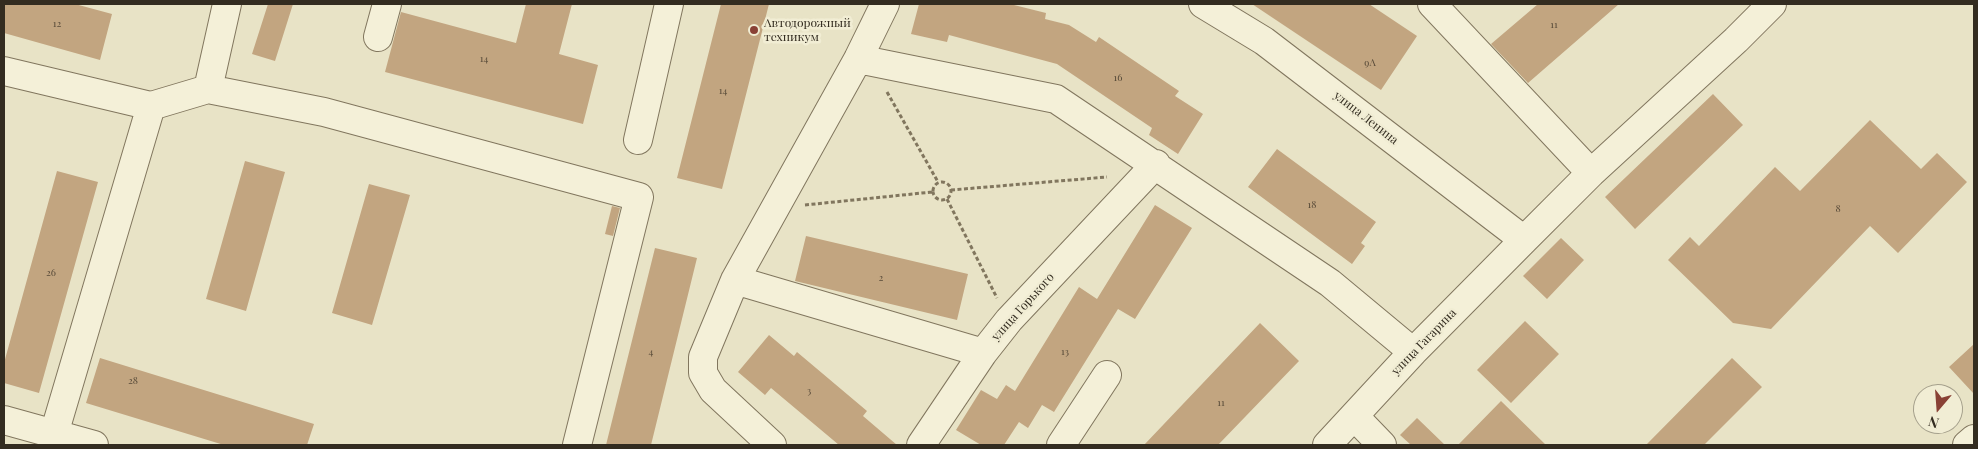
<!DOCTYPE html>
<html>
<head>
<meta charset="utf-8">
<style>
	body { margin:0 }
	#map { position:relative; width:1978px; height:449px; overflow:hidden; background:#e8e3c6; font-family:"Playfair Display",serif }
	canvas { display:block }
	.frame { position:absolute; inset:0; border:5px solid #332c20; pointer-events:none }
	.north { position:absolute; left:1913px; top:384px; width:50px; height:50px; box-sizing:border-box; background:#f1edd4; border:1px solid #a5a08c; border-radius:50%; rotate:198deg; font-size:14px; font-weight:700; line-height:20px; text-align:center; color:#332c20 }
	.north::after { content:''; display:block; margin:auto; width:18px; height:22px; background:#894135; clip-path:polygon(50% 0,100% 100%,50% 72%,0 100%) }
</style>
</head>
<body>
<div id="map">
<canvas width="1978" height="449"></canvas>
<div class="frame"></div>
<div class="north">N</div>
</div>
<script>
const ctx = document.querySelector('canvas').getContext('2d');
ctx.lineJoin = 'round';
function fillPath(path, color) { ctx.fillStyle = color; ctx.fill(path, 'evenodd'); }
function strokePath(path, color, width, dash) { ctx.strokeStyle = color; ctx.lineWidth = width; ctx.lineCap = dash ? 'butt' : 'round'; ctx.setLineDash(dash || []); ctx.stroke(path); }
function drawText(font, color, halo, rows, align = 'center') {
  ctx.font = font + ' "Playfair Display",serif'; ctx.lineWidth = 5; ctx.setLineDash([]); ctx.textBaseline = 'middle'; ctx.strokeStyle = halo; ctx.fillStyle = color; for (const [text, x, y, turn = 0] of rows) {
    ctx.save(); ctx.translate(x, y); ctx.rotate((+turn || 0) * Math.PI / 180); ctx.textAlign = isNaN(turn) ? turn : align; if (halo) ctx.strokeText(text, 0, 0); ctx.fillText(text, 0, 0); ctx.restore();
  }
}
fillPath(new Path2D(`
	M 4,4 L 75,4 L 112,14 L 100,60 L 4,33 Z
	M 268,4 L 293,4 L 275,61 L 252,54 Z
	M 526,4 L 572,4 L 559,54 L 598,65 L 583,124 L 385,72 L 401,12 L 516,43 Z
	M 721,4 L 769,4 L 722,189 L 677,178 Z
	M 919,4 L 1010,4 L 1046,13 L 1045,19 L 1069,25 L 1096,42 L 1099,37 L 1179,91 L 1175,96 L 1203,114 L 1178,154 L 1149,135 L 1152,128 L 1057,64 L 949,35 L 947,42 L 911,34 Z
	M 1252,4 L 1369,4 L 1417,36 L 1381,90 Z
	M 1538,4 L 1619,4 L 1528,83 L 1491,44 Z
	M 1713,94 L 1743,125 L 1635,229 L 1605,197 Z
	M 1870,120 L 1921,169 L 1937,153 L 1967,182 L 1898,253 L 1870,226 L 1771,329 L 1733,323 L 1668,260 L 1690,237 L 1699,246 L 1775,167 L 1800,191 Z
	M 1277,149 L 1376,222 L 1361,243 L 1365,246 L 1352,264 L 1248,187 Z
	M 245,161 L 285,172 L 246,311 L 206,299 Z
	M 57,171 L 98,182 L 39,393 L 4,383 L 4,363 Z
	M 369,184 L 410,195 L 372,325 L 332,313 Z
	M 1155,205 L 1192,228 L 1135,319 L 1118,309 L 1054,412 L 1042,405 L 1028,428 L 1019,422 L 1004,445 L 981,445 L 956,430 L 981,390 L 997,399 L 1006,385 L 1015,391 L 1079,287 L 1097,299 Z
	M 612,206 L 620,208 L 613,236 L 605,234 Z
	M 806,236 L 968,274 L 957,320 L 795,281 Z
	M 1561,238 L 1584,260 L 1547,299 L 1523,276 Z
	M 655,248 L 697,258 L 651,445 L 606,445 Z
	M 1525,321 L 1559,354 L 1511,403 L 1477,370 Z
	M 1260,323 L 1299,361 L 1218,445 L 1144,445 Z
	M 769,335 L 794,356 L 797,352 L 867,411 L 863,416 L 897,445 L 839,445 L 771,388 L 765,395 L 738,372 Z
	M 1974,344 L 1974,394 L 1949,367 Z
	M 100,358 L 314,424 L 307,445 L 224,445 L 86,403 Z
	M 1732,358 L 1762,387 L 1704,445 L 1646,445 Z
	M 1501,401 L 1546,445 L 1458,445 Z
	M 1417,418 L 1445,445 L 1411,445 L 1400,435 Z`), '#c2a580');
const minor = new Path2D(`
	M 1203,4 L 1264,41 L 1524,240
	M 1432,4 L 1591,173
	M 378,37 L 387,4
	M 858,59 L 1056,99 L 1330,283 L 1413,352
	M 4,71 L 151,106 L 208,89 L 324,112 L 639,197 L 577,445
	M 208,89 L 227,4
	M 638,140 L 669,4
	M 735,280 L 983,353 L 1009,320 L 1156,164
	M 1355,417 L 1382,445
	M 4,420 L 94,445
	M 54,434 L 151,106
	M 772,445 L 713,390 L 703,373 L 703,357 L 735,280 L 858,59 L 885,4
	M 921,445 L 983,353
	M 1061,445 L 1107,375
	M 1327,445 L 1413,352 L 1524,240 L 1591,173 L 1736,40 L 1772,4
	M 1967,445 L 1974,439`);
strokePath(minor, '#81765e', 30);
strokePath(new Path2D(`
	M 887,92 L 938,182
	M933 191a9 9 0 1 1 18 0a9 9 0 1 1-18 0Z
	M 951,190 L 1107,177
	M 947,199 L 997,298
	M 805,205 L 932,192`), '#81765e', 3, [4, 2.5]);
strokePath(minor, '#f4f0d8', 28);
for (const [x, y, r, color] of [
	[754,30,5,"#894135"]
]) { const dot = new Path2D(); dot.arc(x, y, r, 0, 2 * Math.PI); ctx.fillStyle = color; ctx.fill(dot); strokePath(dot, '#f1edd4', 2); }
drawText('10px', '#574a38', null, [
	["12",57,24],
	["11",1554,25],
	["14",484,59],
	["9А",1370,63],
	["16",1118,78],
	["14",723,91],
	["18",1312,205],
	["8",1838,209],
	["26",51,273],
	["2",881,278],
	["4",651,352],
	["13",1065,352],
	["28",133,381],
	["3",809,391],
	["11",1221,403]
]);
drawText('12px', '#332c20', '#f1edd4', [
	["Автодорожный",764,23],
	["техникум",764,37]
], 'left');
drawText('12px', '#332c20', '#f1edd4', [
	["улица Ленина",1366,118,38],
	["улица Горького",1023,307,-48],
	["улица Гагарина",1424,342,-46]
]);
</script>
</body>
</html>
